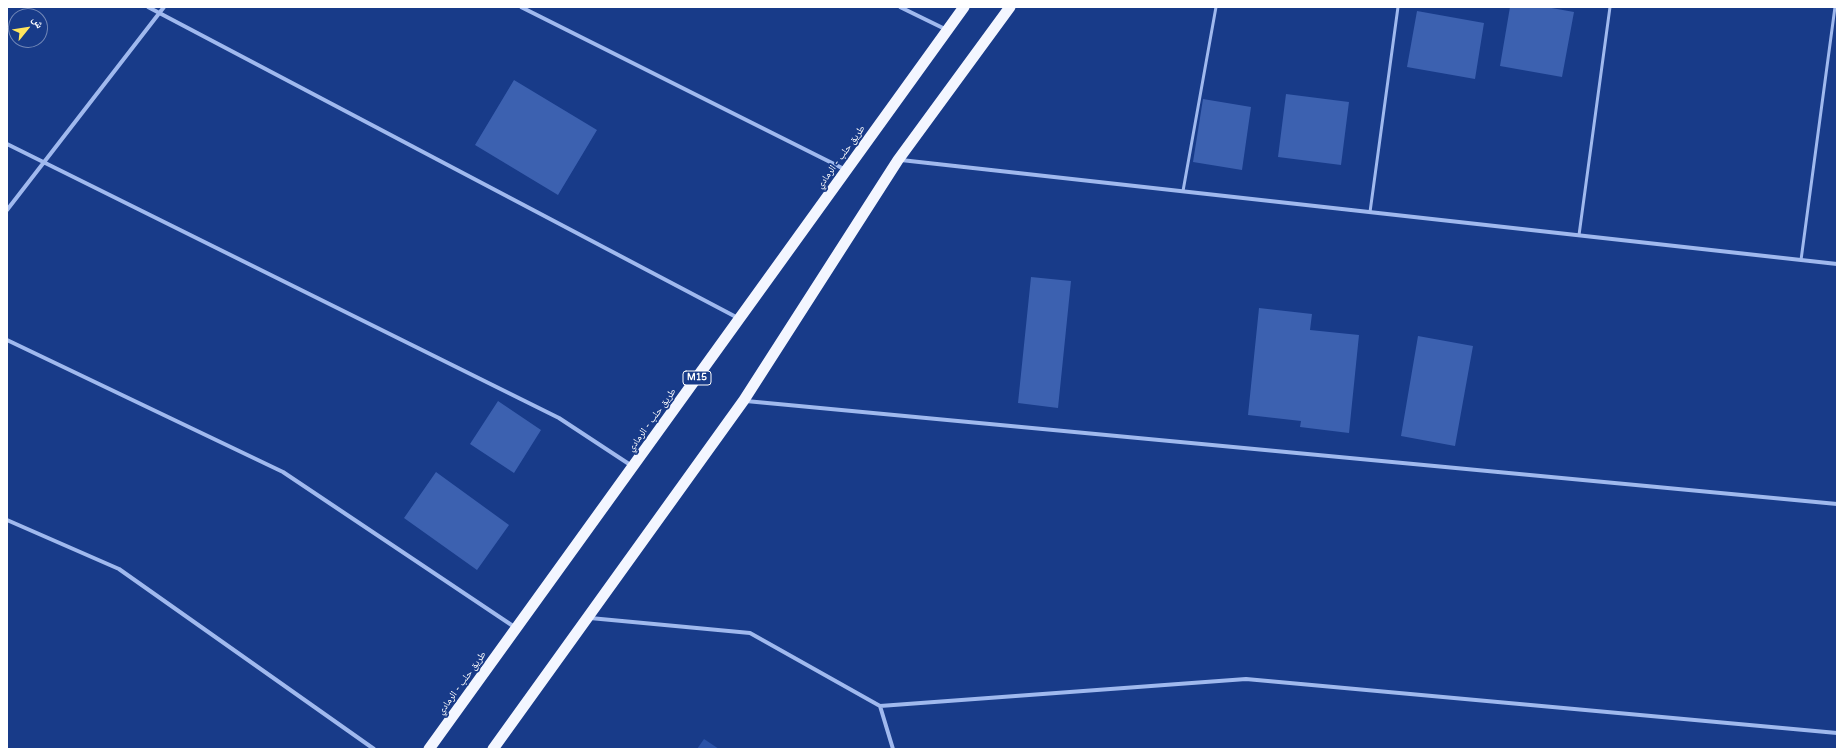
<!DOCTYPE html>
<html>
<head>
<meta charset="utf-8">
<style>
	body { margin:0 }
	#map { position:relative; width:1844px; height:756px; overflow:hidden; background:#183b89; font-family:"Varela Round","Noto Naskh Arabic",sans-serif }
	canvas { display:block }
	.frame { position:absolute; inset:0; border:8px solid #fff; pointer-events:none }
	.north { position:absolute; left:8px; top:8px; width:40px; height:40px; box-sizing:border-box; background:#183b89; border:1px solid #7489b8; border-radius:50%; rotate:60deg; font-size:11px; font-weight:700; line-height:16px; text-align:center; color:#fff }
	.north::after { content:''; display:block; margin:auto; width:14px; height:18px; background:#ffe55d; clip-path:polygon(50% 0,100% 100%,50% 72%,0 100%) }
</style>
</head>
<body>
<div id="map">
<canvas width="1844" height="756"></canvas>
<div class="frame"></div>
<div class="north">ش</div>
</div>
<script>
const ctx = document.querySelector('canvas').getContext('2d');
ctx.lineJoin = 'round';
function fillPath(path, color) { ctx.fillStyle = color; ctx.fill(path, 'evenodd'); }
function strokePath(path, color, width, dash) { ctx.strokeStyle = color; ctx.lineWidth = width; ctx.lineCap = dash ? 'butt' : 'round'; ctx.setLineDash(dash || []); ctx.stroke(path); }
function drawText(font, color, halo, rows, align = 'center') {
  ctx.font = font + ' "Varela Round","Noto Naskh Arabic",sans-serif'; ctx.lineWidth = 3.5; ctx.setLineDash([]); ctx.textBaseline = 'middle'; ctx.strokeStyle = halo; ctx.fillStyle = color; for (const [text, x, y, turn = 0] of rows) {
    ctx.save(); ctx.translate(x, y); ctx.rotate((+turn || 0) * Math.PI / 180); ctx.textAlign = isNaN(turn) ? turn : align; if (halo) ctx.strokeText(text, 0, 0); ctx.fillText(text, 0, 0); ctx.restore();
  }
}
fillPath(new Path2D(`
	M 704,739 L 719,749 L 697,749 Z`), '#2b52a7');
fillPath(new Path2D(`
	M 1510,7 L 1546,7 L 1574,12 L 1562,77 L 1500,66 Z
	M 1417,11 L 1484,23 L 1475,79 L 1407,67 Z
	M 514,80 L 597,130 L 558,195 L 475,145 Z
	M 1286,94 L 1349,102 L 1341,165 L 1278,157 Z
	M 1203,99 L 1251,107 L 1242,170 L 1193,162 Z
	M 1031,277 L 1071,281 L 1058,408 L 1018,403 Z
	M 1259,308 L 1312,314 L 1310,330 L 1359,335 L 1349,433 L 1300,427 L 1301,421 L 1248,415 Z
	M 1418,336 L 1473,346 L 1455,446 L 1401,436 Z
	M 498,401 L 541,430 L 514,473 L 470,444 Z
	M 436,472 L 509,525 L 477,570 L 404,518 Z`), '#3c61b0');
strokePath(new Path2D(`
	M 1183,191 L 1216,7
	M 1370,212 L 1398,7
	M 1579,235 L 1610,7
	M 1801,260 L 1835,7`), '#a0b9ee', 3);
strokePath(new Path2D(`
	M 148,7 L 738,318
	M 521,7 L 846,170
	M 900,7 L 947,30
	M 7,144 L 559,418 L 632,466
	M 901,160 L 1837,264
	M 7,210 L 164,7
	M 7,340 L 283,472 L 516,628
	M 746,401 L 1837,504
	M 7,520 L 119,569 L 374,749
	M 590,618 L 750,633 L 880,706 L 1246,679 L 1837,733
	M 880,706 L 893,749`), '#a0b9ee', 4);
strokePath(new Path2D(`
	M 429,749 L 964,7
	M 493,749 L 744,400 L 898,160 L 1010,7`), '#f3f6ff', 11);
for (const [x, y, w] of [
	[697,378,28]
]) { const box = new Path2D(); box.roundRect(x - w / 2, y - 7, w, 14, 3); ctx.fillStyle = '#183b89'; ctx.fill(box); strokePath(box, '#fff', 1); }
drawText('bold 9px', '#fff', null, [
	["M15",697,378]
]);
drawText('10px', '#fff', '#183b89', [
	["طريق حلب - الرمادي",841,157,-54],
	["طريق حلب - الرمادي",652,420,-54],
	["طريق حلب - الرمادي",462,683,-54]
]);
</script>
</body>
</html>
